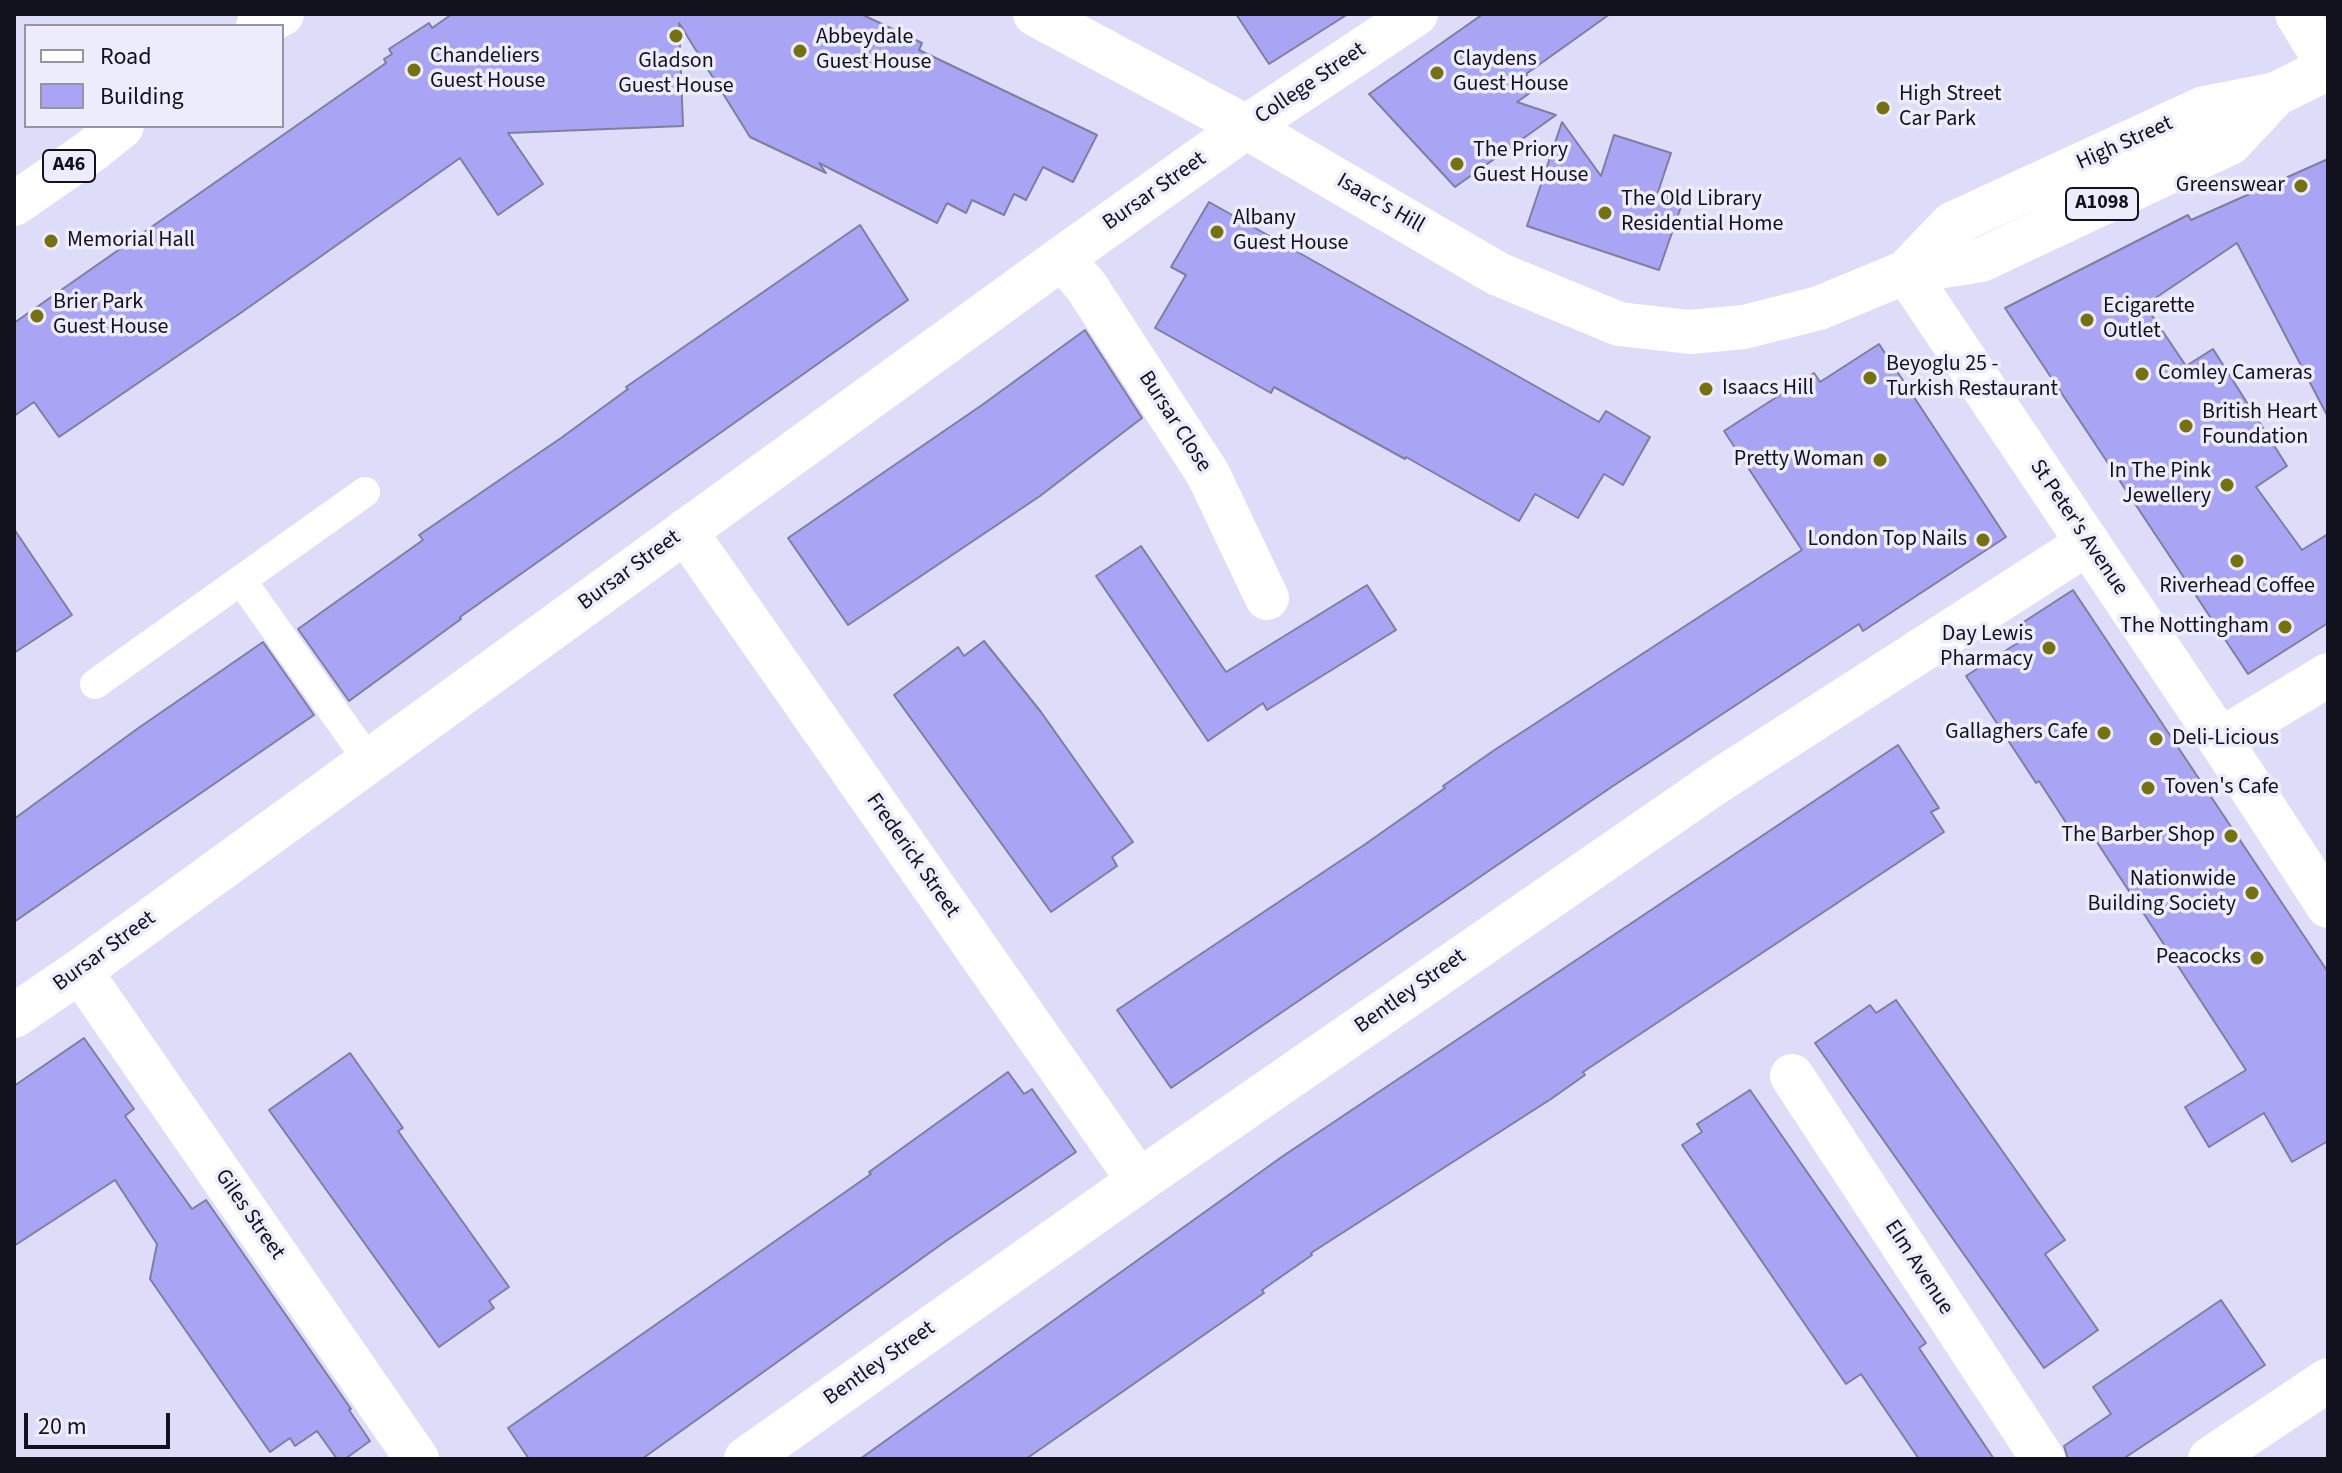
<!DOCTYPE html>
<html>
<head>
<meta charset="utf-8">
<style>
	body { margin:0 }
	#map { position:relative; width:2342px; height:1473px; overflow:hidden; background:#ddddfa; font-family:"Source Sans 3",sans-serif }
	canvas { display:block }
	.frame { position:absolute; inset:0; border:16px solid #12121e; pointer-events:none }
	.legend { position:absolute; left:24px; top:24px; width:260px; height:104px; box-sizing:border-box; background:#ececfa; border:2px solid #9595a2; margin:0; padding:10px 14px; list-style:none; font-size:24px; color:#12121e }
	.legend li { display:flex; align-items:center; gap:16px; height:40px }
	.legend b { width:40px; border:2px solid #9595a2 }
	.scale { position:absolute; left:24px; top:1413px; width:146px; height:36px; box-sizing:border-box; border:4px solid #12121e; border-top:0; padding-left:10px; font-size:24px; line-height:28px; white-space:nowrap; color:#12121e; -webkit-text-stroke:6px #ececfa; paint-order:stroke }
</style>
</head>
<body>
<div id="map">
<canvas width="2342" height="1473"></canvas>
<div class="frame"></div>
<ul class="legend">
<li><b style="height:10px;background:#fff"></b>Road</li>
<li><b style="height:22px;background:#a9a4f4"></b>Building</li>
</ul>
<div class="scale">20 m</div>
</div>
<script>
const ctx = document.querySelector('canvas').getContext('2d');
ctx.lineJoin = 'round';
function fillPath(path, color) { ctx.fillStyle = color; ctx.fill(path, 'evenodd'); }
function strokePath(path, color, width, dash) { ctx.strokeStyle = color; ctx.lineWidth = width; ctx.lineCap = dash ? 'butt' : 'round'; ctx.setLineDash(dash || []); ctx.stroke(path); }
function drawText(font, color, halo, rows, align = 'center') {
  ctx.font = font + ' "Source Sans 3",sans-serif'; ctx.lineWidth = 7; ctx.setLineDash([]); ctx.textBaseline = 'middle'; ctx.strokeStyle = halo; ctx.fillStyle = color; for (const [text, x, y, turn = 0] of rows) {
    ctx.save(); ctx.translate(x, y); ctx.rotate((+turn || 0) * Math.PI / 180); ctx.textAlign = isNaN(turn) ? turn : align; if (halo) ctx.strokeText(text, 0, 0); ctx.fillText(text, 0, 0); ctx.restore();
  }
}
const building = new Path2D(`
	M 452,14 L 861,14 L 922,43 L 919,50 L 1097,135 L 1073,182 L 1043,167 L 1026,200 L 1014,194 L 1004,215 L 972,200 L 966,213 L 947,203 L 937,223 L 819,163 L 826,173 L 750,137 L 679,23 L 683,126 L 508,133 L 543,184 L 498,215 L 460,158 L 242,312 L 59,437 L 34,402 L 14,416 L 14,323 L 386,63 L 384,59 L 392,54 L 389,49 L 429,23 L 432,28 Z
	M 1236,14 L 1348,14 L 1269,64 Z
	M 1483,14 L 1610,14 L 1526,74 L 1537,88 L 1517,102 L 1556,115 L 1455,187 L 1369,94 Z
	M 1562,122 L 1601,176 L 1614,135 L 1671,153 L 1658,192 L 1683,201 L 1659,270 L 1527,226 Z
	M 2328,159 L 2328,417 L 2237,243 L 2145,305 L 2186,366 L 2213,349 L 2287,466 L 2256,487 L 2302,550 L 2328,534 L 2328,623 L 2248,674 L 2005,308 L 2188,215 L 2191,220 Z
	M 1209,202 L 1599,422 L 1606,411 L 1650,437 L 1623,485 L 1604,474 L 1578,518 L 1535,494 L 1519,521 L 1406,457 L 1405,459 L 1274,387 L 1271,393 L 1155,328 L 1186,275 L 1171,267 Z
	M 860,225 L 908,300 L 460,617 L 461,619 L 349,701 L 298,629 L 423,540 L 419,535 L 561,438 L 628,389 L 626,387 Z
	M 1085,330 L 1142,418 L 1040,496 L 848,625 L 788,538 L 982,405 Z
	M 1879,344 L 2006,537 L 1863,631 L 1859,624 L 1613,786 L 1171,1088 L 1117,1010 L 1364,845 L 1445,788 L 1443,786 L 1493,751 L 1802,550 L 1724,431 L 1814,373 L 1820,382 Z
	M 14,529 L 72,615 L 14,653 Z
	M 1141,546 L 1226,672 L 1367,585 L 1396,630 L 1267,710 L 1263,703 L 1208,741 L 1096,576 Z
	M 2073,590 L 2328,972 L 2328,1141 L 2292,1162 L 2264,1113 L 2209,1147 L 2185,1107 L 2246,1070 L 2089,830 L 2076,838 L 2039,781 L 2036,783 L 1966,676 L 2030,635 L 2022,623 Z
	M 984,641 L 1041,712 L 1133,842 L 1112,857 L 1117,866 L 1051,912 L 894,695 L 958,647 L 964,656 Z
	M 263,642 L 314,715 L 14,922 L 14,819 L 137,729 Z
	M 1898,745 L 1939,808 L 1931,812 L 1944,832 L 1583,1072 L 1585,1075 L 1551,1099 L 1311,1253 L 1312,1255 L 1262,1290 L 1264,1293 L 1026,1459 L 860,1459 L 1283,1156 Z
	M 1896,1000 L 2065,1240 L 2045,1254 L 2098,1330 L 2044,1368 L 1815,1043 L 1870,1005 L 1876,1013 Z
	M 84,1038 L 134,1109 L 125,1116 L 192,1209 L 206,1200 L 351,1409 L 349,1410 L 370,1441 L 345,1459 L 337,1459 L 317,1431 L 295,1446 L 290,1438 L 270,1452 L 150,1279 L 157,1244 L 115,1180 L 14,1246 L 14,1086 Z
	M 350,1053 L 403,1128 L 398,1131 L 509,1287 L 489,1301 L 494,1308 L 439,1347 L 269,1110 Z
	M 1008,1072 L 1024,1094 L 1032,1089 L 1076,1152 L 946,1241 L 642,1459 L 529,1459 L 508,1428 L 871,1174 L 869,1172 Z
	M 1750,1090 L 1926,1343 L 1919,1348 L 1994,1459 L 1919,1459 L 1861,1374 L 1846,1384 L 1682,1145 L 1702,1132 L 1697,1124 Z
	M 2221,1300 L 2265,1365 L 2123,1459 L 2068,1459 L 2064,1446 L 2111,1414 L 2093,1387 Z`);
fillPath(building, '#a9a4f4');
strokePath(building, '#7f7e9f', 2);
strokePath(new Path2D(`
	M 241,580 L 368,760
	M 95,684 L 365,492`), '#fff', 30);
strokePath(new Path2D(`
	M 2297,14 L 2328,65
	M 1062,258 L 1086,286 L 1208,474 L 1267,598
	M 685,531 L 1139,1181
	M 2220,740 L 2328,675
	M 80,971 L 417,1459
	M 14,1016 L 80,971 L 1062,258 L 1246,127 L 1416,14
	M 1792,1076 L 2043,1459
	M 746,1459 L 1139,1181 L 1718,781 L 2088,543
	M 2210,1459 L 2328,1380`), '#fff', 44);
strokePath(new Path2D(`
	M 1906,272 L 2220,740 L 2328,906`), '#fff', 44);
strokePath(new Path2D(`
	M 1035,14 L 1246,127 L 1498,274 L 1619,324 L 1690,332 L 1744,327 L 1819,308 L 1906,272 L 1981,260 L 2230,143 L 2276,94
	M 258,26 L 282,14
	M 14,204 L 91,151 L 122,126
	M 1906,272 L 1952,224 L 2204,108 L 2276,94 L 2328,68`), '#fff', 44);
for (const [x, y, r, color] of [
	[676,36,8,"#757010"],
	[800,51,8,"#757010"],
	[414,70,8,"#757010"],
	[1437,73,8,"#757010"],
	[1883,108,8,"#757010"],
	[1457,164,8,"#757010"],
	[2301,186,8,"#757010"],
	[1605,213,8,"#757010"],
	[1217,232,8,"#757010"],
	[51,241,8,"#757010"],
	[37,316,8,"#757010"],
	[2087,320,8,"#757010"],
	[2142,374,8,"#757010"],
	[1870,378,8,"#757010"],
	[1706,389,8,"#757010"],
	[2186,426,8,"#757010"],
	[1880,460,8,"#757010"],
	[2227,485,8,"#757010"],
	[1983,540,8,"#757010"],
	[2237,561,8,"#757010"],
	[2285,627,8,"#757010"],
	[2049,648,8,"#757010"],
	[2104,733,8,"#757010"],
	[2156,739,8,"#757010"],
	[2148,788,8,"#757010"],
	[2231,836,8,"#757010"],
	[2252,893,8,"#757010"],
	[2257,958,8,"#757010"]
]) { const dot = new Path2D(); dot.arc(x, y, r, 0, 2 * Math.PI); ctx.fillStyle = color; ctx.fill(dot); strokePath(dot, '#ececfa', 3); }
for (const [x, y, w] of [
	[69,166,52],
	[2102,204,72]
]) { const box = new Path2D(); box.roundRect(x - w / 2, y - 16, w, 32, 6); ctx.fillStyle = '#ececfa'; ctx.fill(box); strokePath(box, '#12121e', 2); }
drawText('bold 20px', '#12121e', null, [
	["A46",69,166],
	["A1098",2102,204]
]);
drawText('22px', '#12121e', '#ececfa', [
	["Abbeydale",816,38],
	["Guest House",816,63],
	["Chandeliers",430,57],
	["Guest House",430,82],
	["Claydens",1453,60],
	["Guest House",1453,85],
	["Gladson",676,62,"center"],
	["Guest House",676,87,"center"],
	["High Street",1899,95],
	["Car Park",1899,120],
	["The Priory",1473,151],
	["Guest House",1473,176],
	["Greenswear",2285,186,"right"],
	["The Old Library",1621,200],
	["Residential Home",1621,225],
	["Albany",1233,219],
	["Guest House",1233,244],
	["Memorial Hall",67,241],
	["Brier Park",53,303],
	["Guest House",53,328],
	["Ecigarette",2103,307],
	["Outlet",2103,332],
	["Beyoglu 25 -",1886,365],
	["Turkish Restaurant",1886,390],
	["Comley Cameras",2158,374],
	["Isaacs Hill",1722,389],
	["British Heart",2202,413],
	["Foundation",2202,438],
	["Pretty Woman",1864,460,"right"],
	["In The Pink",2211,472,"right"],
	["Jewellery",2211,497,"right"],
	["London Top Nails",1967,540,"right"],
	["Riverhead Coffee",2237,587,"center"],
	["The Nottingham",2269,627,"right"],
	["Day Lewis",2033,635,"right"],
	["Pharmacy",2033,660,"right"],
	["Gallaghers Cafe",2088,733,"right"],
	["Deli-Licious",2172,739],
	["Toven's Cafe",2164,788],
	["The Barber Shop",2215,836,"right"],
	["Nationwide",2236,880,"right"],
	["Building Society",2236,905,"right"],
	["Peacocks",2241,958,"right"]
], 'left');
drawText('22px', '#12121e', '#ececfa', [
	["College Street",1311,84,-34],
	["High Street",2125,144,-24],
	["Bursar Street",1155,192,-35],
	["Isaac's Hill",1380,204,30],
	["Bursar Close",1174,422,57],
	["St Peter's Avenue",2078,528,56],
	["Bursar Street",630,571,-36],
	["Frederick Street",912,856,55],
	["Bursar Street",105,952,-36],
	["Bentley Street",1411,992,-35],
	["Giles Street",249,1215,55],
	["Elm Avenue",1918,1268,57],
	["Bentley Street",880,1364,-35]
]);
</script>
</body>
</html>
